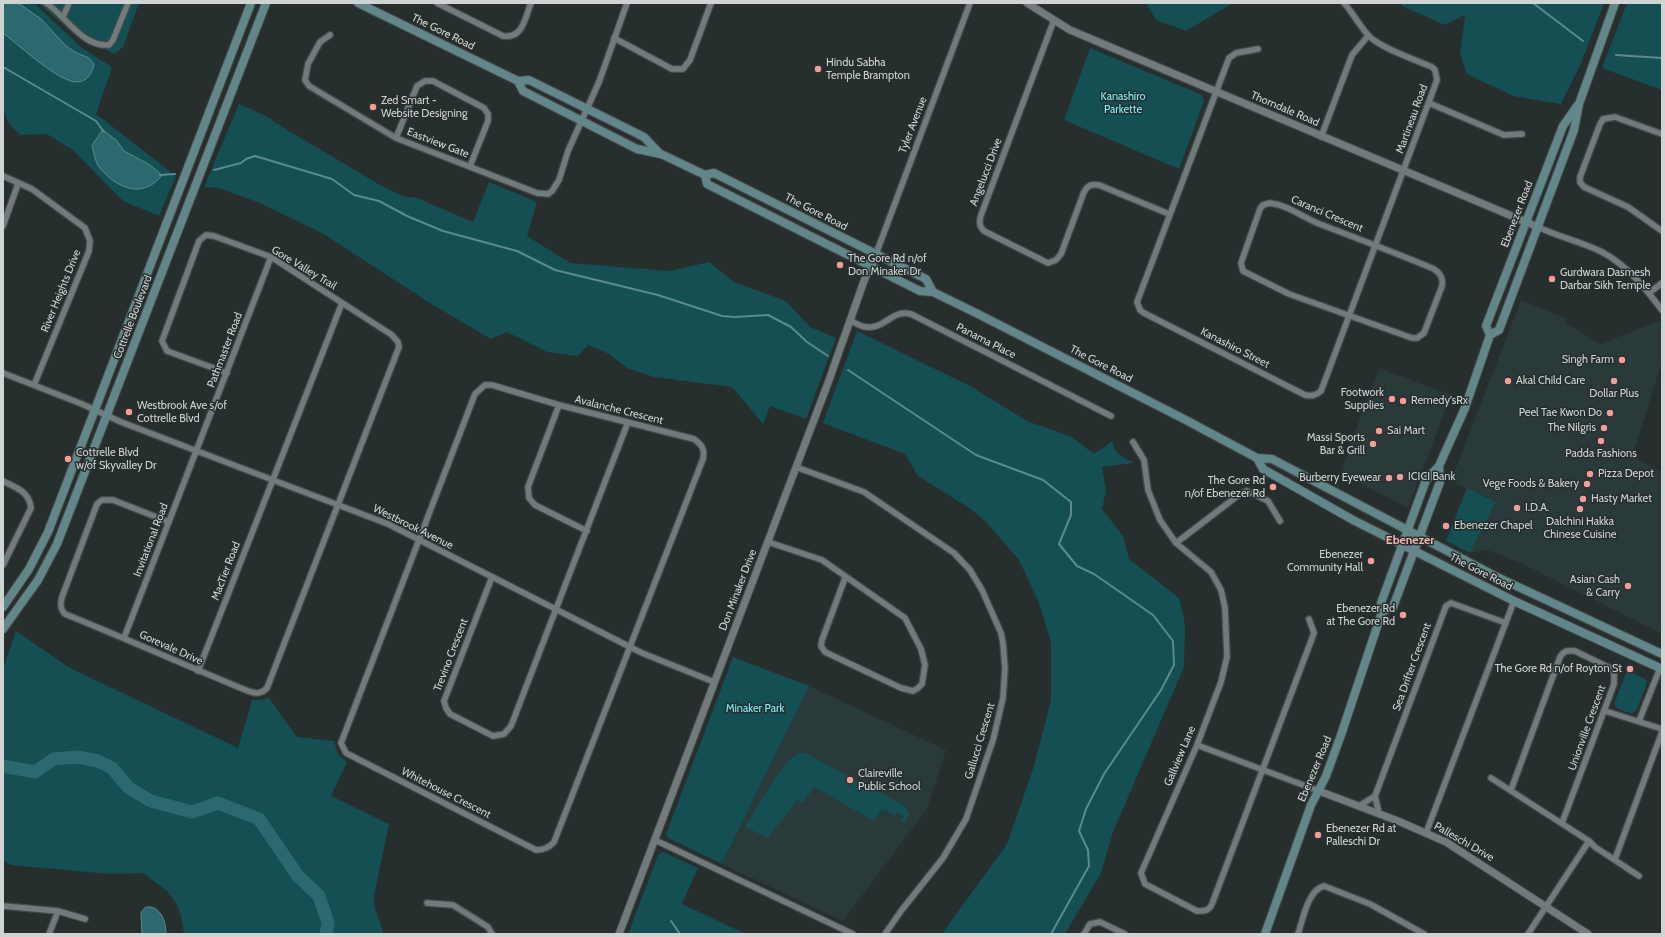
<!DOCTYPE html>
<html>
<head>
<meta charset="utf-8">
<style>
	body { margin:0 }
	#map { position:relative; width:1665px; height:937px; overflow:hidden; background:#272e2e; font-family:Cabin,sans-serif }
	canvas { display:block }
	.frame { position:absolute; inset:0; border:4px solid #cfd3d3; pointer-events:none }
</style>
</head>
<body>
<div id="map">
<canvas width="1665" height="937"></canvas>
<div class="frame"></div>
</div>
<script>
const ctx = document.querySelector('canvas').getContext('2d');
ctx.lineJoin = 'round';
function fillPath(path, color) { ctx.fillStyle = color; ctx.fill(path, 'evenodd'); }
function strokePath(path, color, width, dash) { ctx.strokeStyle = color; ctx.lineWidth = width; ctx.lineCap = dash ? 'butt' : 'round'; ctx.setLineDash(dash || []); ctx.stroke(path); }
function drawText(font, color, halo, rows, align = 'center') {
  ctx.font = font + ' Cabin,sans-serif'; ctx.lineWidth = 3; ctx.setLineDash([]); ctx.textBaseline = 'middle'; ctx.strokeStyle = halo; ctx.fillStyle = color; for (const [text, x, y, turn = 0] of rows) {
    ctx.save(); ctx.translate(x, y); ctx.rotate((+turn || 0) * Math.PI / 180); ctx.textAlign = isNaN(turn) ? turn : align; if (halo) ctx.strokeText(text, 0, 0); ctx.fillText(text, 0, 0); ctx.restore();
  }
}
fillPath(new Path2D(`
	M 1521,300 L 1567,319 L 1566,323 L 1600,344 L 1659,321 L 1662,324 L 1662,362 L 1632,457 L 1662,472 L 1662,634 L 1523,564 L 1487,550 L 1470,553 L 1496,502 L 1451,481 Z
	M 1379,368 L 1451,395 L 1408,508 L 1340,473 Z
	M 809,686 L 946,750 L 927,809 L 843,921 L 722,864 Z`), '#2a393a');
fillPath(new Path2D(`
	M 3,3 L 35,4 L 82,48 L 112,67 L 96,114 L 176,176 L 159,216 L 123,201 L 74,151 L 47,134 L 20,135 L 9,124 L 3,110 Z
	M 38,3 L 139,3 L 123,47 L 114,54 L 75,35 Z
	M 1146,3 L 1233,3 L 1186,31 L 1156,20 Z
	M 1401,3 L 1604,3 L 1581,63 L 1561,104 L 1513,96 L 1467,74 L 1460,54 L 1465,15 L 1445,25 L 1402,6 Z
	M 1627,3 L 1662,3 L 1662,90 L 1602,68 Z
	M 1090,48 L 1202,95 L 1204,101 L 1179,169 L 1064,120 Z
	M 239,104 L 270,118 L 274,122 L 380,185 L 402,196 L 417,198 L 473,222 L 489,182 L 537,202 L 527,236 L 570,263 L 670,271 L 709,262 L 734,282 L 786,301 L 810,327 L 836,338 L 806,419 L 770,406 L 763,424 L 732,387 L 654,377 L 627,368 L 609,354 L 588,345 L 578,356 L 547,352 L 507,332 L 491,339 L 433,305 L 322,233 L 260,203 L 219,188 L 204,187 Z
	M 857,331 L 970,386 L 1027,421 L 1072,437 L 1094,454 L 1113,441 C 1113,455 1124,457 1134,463 L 1102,467 L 1106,491 L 1102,509 L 1123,536 L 1129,559 L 1179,598 L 1184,617 L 1185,630 L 1184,667 L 1113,832 L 1101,873 L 1065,934 L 942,934 L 1007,844 L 1034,766 L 1051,700 L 1051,642 L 1039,603 L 1019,560 L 987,523 L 971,509 L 918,476 L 905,454 L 823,423 Z
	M 1467,488 L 1496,502 L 1470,553 L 1446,541 Z
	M 16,631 L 70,668 L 238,748 L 252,700 L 263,700 L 268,697 L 297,737 L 334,741 L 338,754 L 347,762 L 331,796 L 389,824 L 374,896 L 375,909 L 384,934 L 184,934 L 181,916 L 176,903 L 167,891 L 143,873 L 110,874 L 10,865 L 3,860 L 3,669 Z
	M 733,657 L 809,686 L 722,864 L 668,838 L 666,834 Z
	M 1627,671 L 1646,679 L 1647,683 L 1637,709 L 1632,714 L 1618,709 L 1614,704 Z
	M 798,753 L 805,753 L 904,805 L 909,813 L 906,823 L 901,821 L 904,816 L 898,813 L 895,816 L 882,809 L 874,821 L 814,787 L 803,803 L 797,800 L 768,838 L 745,827 C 758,807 779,766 798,753 Z
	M 663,852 L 698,868 L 682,904 L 746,934 L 628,934 L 658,855 Z`), '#134f53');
const water = new Path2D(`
	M 3,3 L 17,3 L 21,5 L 41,19 L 66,46 L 77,53 L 89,58 L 94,64 C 92,76 84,85 71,81 C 51,75 20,46 3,33 Z
	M 103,130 L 117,141 L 124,151 L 150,165 L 162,175 C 143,200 116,188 99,167 C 95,162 94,152 92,146 Z
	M 146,907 C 161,905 166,922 166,934 L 142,934 L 141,913 Z`);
fillPath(water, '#2a6a6f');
strokePath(water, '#5c8a8d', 1);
strokePath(new Path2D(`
	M 1533,3 L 1583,41
	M 1616,55 L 1662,58
	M 3,67 L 96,121 L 104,132
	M 214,170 L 241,163 L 246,159 L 255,156 L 332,179 L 354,195 L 379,201 L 407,216 L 443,231 L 517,251 L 555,270 L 658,295 L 722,316 L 734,317 L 768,315 L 791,327 L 807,342 L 828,356
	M 160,175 L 175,174
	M 848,370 L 976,455 L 1043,480 L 1071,502 L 1071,515 L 1059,544 L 1077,566 L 1094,574 L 1153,615 L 1173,641 L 1174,665 L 1161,690 L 1104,774 L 1086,809 L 1079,831 L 1088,850 L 1089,866 L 1051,934
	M 671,921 L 680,934`), '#5c8a8d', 2);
strokePath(new Path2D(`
	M 3,766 L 35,772 L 54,759 L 77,757 L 98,761 L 112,768 L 129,788 L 151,801 L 192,812 L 218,803 L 259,819 L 298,876 L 319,896 L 328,923 L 326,934`), '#2a6a6f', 13);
const minor = new Path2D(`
	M 46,3 C 66,16 82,47 109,45 L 113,40 L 128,3
	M 437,3 L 503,36 C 523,39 525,18 531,3
	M 63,17 L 69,3
	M 1054,20 L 981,215 C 979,222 979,226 984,231 L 1048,263 L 1056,260 L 1061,254 L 1084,192 C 1088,185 1091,184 1099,185 L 1169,214
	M 330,35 L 320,42 L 308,64 L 305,80 L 309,86 L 396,138 L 537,193 L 548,194 L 552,191 L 559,180 L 568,151 L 599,82 L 627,3
	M 614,38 L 672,69 L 683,69 L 690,60 L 711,3
	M 1258,49 L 1236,53 L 1229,58 L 1137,302 L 1140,310 L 1144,313 L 1305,395 C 1312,396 1315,396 1321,391 L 1437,80 L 1435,70 L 1432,67 C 1416,60 1378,47 1368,35 C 1359,25 1353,13 1344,3
	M 1429,103 L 1504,135 L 1522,134
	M 1662,134 L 1615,117 L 1603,119 L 1600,124 L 1580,177 L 1580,182 L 1584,187 L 1628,207 L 1662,231
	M 1321,137 L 1352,55 L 1368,36
	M 396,138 L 417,86 L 425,81 L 433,81 L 484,108 L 488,114 L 488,121 L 470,166
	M 3,176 L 32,189 L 85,228 L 90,241 L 89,251 L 34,385
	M 1270,203 C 1287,205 1301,216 1317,223 C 1356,238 1396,253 1434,269 C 1441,274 1443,278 1442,286 L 1424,333 L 1417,338 L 1412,338 L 1289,294 L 1243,271 L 1241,263 L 1260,209 L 1263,205 Z
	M 3,226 L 18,184
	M 1538,227 C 1559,237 1582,242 1602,252 C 1628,266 1645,288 1662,310
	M 876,254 L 970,3
	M 1649,293 L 1662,283
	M 850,320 C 855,323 861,327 867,327 C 885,329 892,309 911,314 L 1111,416
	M 3,373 L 82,404 L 121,422 L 388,524 L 642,653 L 714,682
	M 485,385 L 492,385 L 559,405 L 694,439 C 702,445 705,449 703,459 L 554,842 C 549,848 544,850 536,850 L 346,753 L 341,743 L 475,394 Z
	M 559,405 L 528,487 L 529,498 L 535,505 L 587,531
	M 1133,442 L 1144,460 L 1148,490 L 1160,520 L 1176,543 L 1211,572 L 1221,590 L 1225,608 L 1227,657 L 1221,682 L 1197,745 L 1141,873 L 1145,884 L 1197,911 C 1204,911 1209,911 1212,904 L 1314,633 L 1309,619
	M 796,467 L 864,492 L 954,553 L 970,570 L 982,590 L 1001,633 L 1003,643 L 1005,668 L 1003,698 L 993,740 L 966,819 L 943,858 L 901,911 L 885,934
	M 3,481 C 16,488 29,491 31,508 L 3,565
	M 169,522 L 113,500 L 102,500 L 97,504 L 62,597 C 60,604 60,609 65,614 C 127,639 187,666 248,691 C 256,694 261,694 267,688 L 399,347 L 398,342 L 392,335 L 271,257 L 214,236 L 206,235 L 199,241 L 162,341 L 167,351 L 227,373
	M 768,542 L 822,560 L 905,618 L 921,649 L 925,665 L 922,684 L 918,688 L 913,691 L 901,688 L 825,652 L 821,646 L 822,640 L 845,578
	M 1176,543 L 1240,494 L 1247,491 L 1268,501 L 1280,521
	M 492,577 L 444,701 L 446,708 L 450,714 L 493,736 L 504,734 L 511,726 L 628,422
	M 124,638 L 271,257
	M 198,671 L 342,303
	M 1605,711 L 1662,729
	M 1639,721 L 1660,668
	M 1197,745 L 1319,791
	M 1491,778 L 1589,841 L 1528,934
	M 1511,790 L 1560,657 C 1564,651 1567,650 1575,651 L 1610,668 L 1614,672 L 1614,684 L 1562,823
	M 1359,806 L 1375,796
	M 1379,813 L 1375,796 L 1446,606 L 1451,603 L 1506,623
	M 1426,833 L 1514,601
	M 655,840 L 853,934
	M 1589,841 L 1595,847 L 1639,876
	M 1615,859 L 1662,732
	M 427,903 L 453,905 L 488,927 L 492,934
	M 3,906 L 58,911 L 85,919
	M 49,934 L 58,911
	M 1084,934 L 1090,924 L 1100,922 L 1125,934
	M 1298,934 C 1303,919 1308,890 1324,886 L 1370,904 L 1424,934`);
const tertiary = new Path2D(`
	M 1027,3 L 1070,30 L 1538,227
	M 1319,791 L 1398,821 L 1446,842 L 1588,934
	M 619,934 L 828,383 L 864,281 L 876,254`);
const secondary = new Path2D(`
	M 358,3 L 518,81 L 529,80 L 644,137 L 660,154
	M 518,81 L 523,91 L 637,149 L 661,154 L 705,175 L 714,173 L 926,279 L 933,292
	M 705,175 L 707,184 L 920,291 L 933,292 L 978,314 L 1182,418 L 1257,458 L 1272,459 L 1495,576 L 1662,654
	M 1490,335 L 1486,326 L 1563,126 L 1577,106
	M 1257,458 L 1263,469 L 1353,520 L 1514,601 L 1662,669
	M 3,607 L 29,569 L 48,532 L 251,3
	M 1382,612 L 1393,607 L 1440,482 L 1439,466
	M 3,629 L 38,580 L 57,544 L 266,3
	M 1265,934 L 1311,805 L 1326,776 L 1341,735 L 1382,612 L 1381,603 L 1426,480 L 1439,466 L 1465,408 L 1490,335 L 1499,330 L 1574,130 L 1579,104 L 1615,3`);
strokePath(minor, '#454b4b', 8);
strokePath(tertiary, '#454b4b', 9);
strokePath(secondary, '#454b4b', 10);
strokePath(minor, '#727a7b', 5.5);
strokePath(tertiary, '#727a7b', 7);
strokePath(secondary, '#61878a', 8);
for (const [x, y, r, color] of [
	[818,69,4,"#f59c96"],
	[373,107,4,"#f59c96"],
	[840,265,4,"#f59c96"],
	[1552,279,4,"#f59c96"],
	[1622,360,4,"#f59c96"],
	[1508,381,4,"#f59c96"],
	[1614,381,4,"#f59c96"],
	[1392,399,4,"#f59c96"],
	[1403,401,4,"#f59c96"],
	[129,412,4,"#f59c96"],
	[1610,413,4,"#f59c96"],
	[1604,428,4,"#f59c96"],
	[1379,431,4,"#f59c96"],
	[1601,441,4,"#f59c96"],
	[1373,444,4,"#f59c96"],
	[68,459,4,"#f59c96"],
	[1590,474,4,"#f59c96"],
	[1400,477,4,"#f59c96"],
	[1389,478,4,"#f59c96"],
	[1587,484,4,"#f59c96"],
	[1273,487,4,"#f59c96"],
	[1583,499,4,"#f59c96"],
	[1517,508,4,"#f59c96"],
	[1580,509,4,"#f59c96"],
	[1446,526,4,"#f59c96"],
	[1371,561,4,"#f59c96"],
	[1628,586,4,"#f59c96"],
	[1403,615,4,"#f59c96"],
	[1630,669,4,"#f59c96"],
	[850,780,4,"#f59c96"],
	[1318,835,4,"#f59c96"]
]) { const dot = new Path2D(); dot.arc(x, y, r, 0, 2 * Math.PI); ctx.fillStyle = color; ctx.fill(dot); strokePath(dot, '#272e2e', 1.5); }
drawText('11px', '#cfd3d3', '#272e2e', [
	["The Gore Road",443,32,26],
	["Thorndale Road",1285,109,23],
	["Martineau Road",1412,119,-70],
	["Tyler Avenue",913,125,-69],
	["Eastview Gate",438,143,21],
	["Angelucci Drive",986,172,-69],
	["The Gore Road",816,212,27],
	["Caranci Crescent",1327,214,23],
	["Ebenezer Road",1517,214,-69],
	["Gore Valley Trail",304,268,31],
	["River Heights Drive",61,291,-68],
	["Cottrelle Boulevard",133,317,-69],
	["Panama Place",986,341,27],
	["Kanashiro Street",1235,348,27],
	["Pathmaster Road",225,350,-69],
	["The Gore Road",1101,364,27],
	["Avalanche Crescent",619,410,14],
	["Westbrook Avenue",413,527,26],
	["Invitational Road",151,540,-69],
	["MacTier Road",226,571,-69],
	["The Gore Road",1481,572,27],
	["Don Minaker Drive",738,590,-69],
	["Gorevale Drive",171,648,24],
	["Trevino Crescent",451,655,-69],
	["Sea Drifter Crescent",1412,667,-70],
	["Unionville Crescent",1587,728,-70],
	["Gallucci Crescent",980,741,-73],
	["Gallview Lane",1180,756,-67],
	["Ebenezer Road",1315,769,-67],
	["Whitehouse Crescent",446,793,27],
	["Palleschi Drive",1464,842,30]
]);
drawText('11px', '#cfd3d3', '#272e2e', [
	["Hindu Sabha",826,63],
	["Temple Brampton",826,76],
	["Zed Smart -",381,101],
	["Website Designing",381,114],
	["The Gore Rd n/of",848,259],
	["Don Minaker Dr",848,272],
	["Gurdwara Dasmesh",1560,273],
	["Darbar Sikh Temple",1560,286],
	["Singh Farm",1614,360,"right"],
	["Akal Child Care",1516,381],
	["Footwork",1384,393,"right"],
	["Supplies",1384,406,"right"],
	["Dollar Plus",1614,394,"center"],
	["Remedy'sRx",1411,401],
	["Westbrook Ave s/of",137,406],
	["Cottrelle Blvd",137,419],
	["Peel Tae Kwon Do",1602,413,"right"],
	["The Nilgris",1596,428,"right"],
	["Sai Mart",1387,431],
	["Massi Sports",1365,438,"right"],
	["Bar & Grill",1365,451,"right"],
	["Cottrelle Blvd",76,453],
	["w/of Skyvalley Dr",76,466],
	["Padda Fashions",1601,454,"center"],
	["Pizza Depot",1598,474],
	["ICICI Bank",1408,477],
	["Burberry Eyewear",1381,478,"right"],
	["The Gore Rd",1265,481,"right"],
	["n/of Ebenezer Rd",1265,494,"right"],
	["Vege Foods & Bakery",1579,484,"right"],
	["Hasty Market",1591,499],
	["I.D.A.",1525,508],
	["Dalchini Hakka",1580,522,"center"],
	["Chinese Cuisine",1580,535,"center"],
	["Ebenezer Chapel",1454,526],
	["Ebenezer",1363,555,"right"],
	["Community Hall",1363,568,"right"],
	["Asian Cash",1620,580,"right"],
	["& Carry",1620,593,"right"],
	["Ebenezer Rd",1395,609,"right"],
	["at The Gore Rd",1395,622,"right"],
	["The Gore Rd n/of Royton St",1622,669,"right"],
	["Claireville",858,774],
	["Public School",858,787],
	["Ebenezer Rd at",1326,829],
	["Palleschi Dr",1326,842]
], 'left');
drawText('11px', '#78f2fb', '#272e2e', [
	["Kanashiro",1123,97],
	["Parkette",1123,110],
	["Minaker Park",755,709]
]);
drawText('bold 12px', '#f6b2ad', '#272e2e', [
	["Ebenezer",1410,540]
]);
</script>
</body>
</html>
